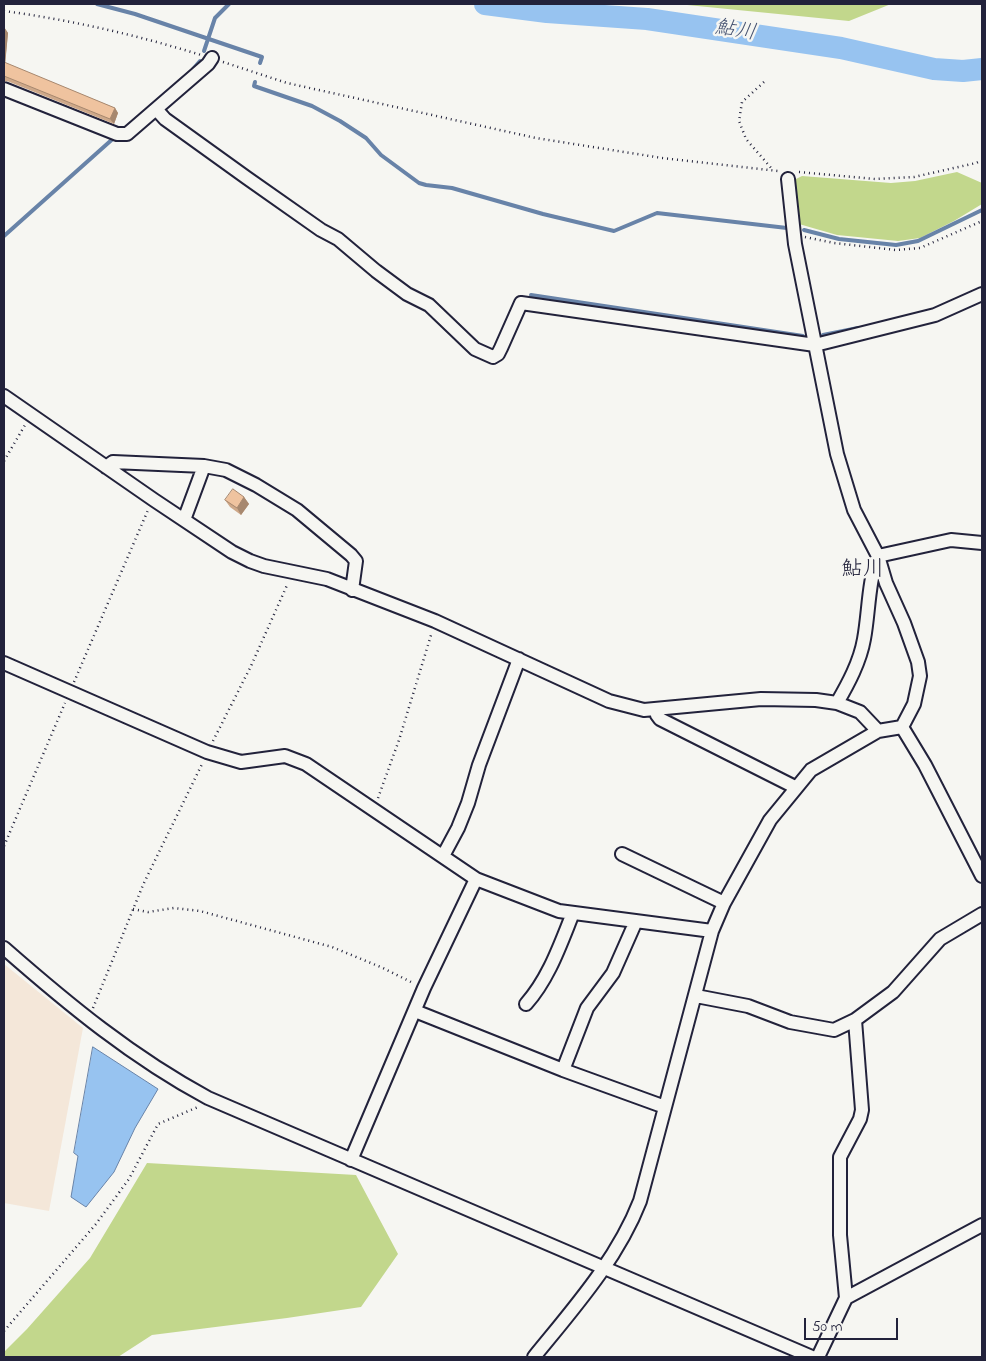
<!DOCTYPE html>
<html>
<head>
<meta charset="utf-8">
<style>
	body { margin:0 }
	#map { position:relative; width:986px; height:1361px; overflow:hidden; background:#f6f6f2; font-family:"Indie Flower",sans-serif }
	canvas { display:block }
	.frame { position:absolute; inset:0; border:5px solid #22223b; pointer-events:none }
	.scale { position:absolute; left:804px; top:1318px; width:94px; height:22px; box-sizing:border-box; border:2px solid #22223b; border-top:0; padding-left:6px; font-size:15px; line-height:18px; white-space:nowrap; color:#22223b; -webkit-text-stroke:4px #f6f6f2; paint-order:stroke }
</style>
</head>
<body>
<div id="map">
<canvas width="986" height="1361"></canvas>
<div class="frame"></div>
<div class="scale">50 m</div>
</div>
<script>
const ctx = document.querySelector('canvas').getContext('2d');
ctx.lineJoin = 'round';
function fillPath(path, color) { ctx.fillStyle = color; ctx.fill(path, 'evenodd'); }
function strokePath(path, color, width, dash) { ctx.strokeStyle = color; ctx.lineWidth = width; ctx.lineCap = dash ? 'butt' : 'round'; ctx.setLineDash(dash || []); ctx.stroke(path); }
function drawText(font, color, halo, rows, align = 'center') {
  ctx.font = font + ' "Indie Flower","Klee One",sans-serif'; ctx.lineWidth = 5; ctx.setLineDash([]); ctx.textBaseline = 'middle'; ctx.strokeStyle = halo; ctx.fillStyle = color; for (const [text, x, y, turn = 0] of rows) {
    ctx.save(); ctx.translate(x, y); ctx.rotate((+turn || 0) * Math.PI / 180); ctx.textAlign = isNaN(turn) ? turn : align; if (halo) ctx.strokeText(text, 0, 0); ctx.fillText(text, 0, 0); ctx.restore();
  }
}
fillPath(new Path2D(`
	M 4,964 L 83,1028 L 49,1211 L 4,1203 Z`), '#f4e7d9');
fillPath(new Path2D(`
	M 677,4 L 891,4 L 849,21 Z
	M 957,172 L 982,183 L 982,204 L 954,221 L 920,238 L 898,241 L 837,235 L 799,224 L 793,185 L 794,180 L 802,176 L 891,183 L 915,181 Z
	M 147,1163 L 356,1175 L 398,1254 L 361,1307 L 287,1318 L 152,1335 L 118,1357 L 4,1357 L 4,1352 L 27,1329 L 90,1258 Z`), '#c2d78c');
const water = new Path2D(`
	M 93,1047 L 158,1089 L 135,1128 L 114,1172 L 86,1207 L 71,1197 L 78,1156 L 74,1153 Z`);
fillPath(water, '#97c3f0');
strokePath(water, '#6883a8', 1);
strokePath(new Path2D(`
	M 97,4 L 135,14 L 262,57 L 260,63
	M 204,51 L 215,18 L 229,4
	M 193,69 L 200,61
	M 255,82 L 254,86 L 312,106 L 340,121 L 366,138 L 381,155 L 419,183 L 426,185 L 452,188 L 543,214 L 614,231 L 657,213 L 787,228
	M 804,230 L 839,239 L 896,245 L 918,241 L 982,210
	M 4,236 L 116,136
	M 531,295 L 803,336
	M 823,335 L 858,328`), '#6883a8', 4);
strokePath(new Path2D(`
	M 485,4 L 547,12 L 647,19 L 841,48 L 934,69 L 963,71 L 982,69`), '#97c3f0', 22);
const minor = new Path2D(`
	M 4,89 L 117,134 L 127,134 L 208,64 L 212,58
	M 156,109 L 165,119 L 247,178 L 321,230 L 338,239 L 376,271 L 407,294 L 429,305 L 475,349 L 493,357 L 498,354 L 501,348 L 521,303 L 815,345 L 935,315 L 982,294
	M 788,179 L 795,244 L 837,454 L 854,510 L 878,556 L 886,583 L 904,623 L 918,662 L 920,676 L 914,704 L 902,727
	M 4,396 L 154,500 L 232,552 L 250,561 L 264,566 L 327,579 L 435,621 L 609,701 L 644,710 L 761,699 L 816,700 L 837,703 L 860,712 L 878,731
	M 106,467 L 113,462 L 204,466 L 226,470 L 256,485 L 297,510 L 351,555 L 356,561 L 352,590
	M 184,520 L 204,466
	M 4,663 L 207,752 L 241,762 L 285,756 L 306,764 L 476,879 L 559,911 L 712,931
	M 837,703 C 848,684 860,662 864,639 C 869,612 868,583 878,556 L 951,540 L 982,543
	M 656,710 L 657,715 L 660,719 L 795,787
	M 902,727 L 925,765 L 982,876
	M 622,854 L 724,903
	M 443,856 L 458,828 L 468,803 L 479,765 L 519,659
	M 4,948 C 69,1005 132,1057 208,1098 L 812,1357
	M 696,996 L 748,1006 L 790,1022 L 834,1030 L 855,1020 L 893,992 L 940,939 L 982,914
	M 526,1004 C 549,978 560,945 573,913
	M 415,1011 L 563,1070 L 665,1107
	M 563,1070 L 587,1008 L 613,973 L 636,921
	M 351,1160 L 424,988 L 476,879
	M 846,1298 L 982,1225
	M 534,1357 C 573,1309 617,1260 640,1201 L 712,931 L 724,903 L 770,820 L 811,770 L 878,731 L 902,727
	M 818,1357 L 846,1298 L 840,1235 L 840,1157 L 860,1119 L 862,1110 L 855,1020`);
strokePath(minor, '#22223b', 16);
strokePath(new Path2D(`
	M 4,11 C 71,20 137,35 201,55
	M 223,62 L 287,83 L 536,138 L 662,158 L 778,171
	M 764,82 L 742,102 L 739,121 L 746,139 L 772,169
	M 799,172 L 875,179 L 914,177 L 976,163 L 982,160
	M 805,237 L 834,243 L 896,250 L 920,248 L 982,221
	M 4,461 L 25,425
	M 74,682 L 148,510
	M 213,741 L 251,666 L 288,583
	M 378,798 L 399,740 L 432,632
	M 4,846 L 65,703
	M 133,909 L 148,912 L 174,908 L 200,911 L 332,947 L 383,968 L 413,983
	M 93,1008 L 143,885 L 203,762
	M 4,1331 L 96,1224 L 129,1179 L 158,1124 L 198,1107`), '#22223b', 2.5, [1, 4]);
strokePath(minor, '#f6f6f2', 12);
fillPath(new Path2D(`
	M 4,27 L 8,33 L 5,63 L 115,108 L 118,113 L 114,124 L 7,81 L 4,82 Z
	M 244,497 L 249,504 L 241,515 L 230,507 L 225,500 Z`), '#cea889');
fillPath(new Path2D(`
	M 4,27 L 8,33 L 5,66 L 4,65 Z
	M 115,108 L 118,113 L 114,124 L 110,119 Z
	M 244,497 L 249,504 L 241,515 L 237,508 Z`), '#a7886f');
const building = new Path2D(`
	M 4,62 L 115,108 L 110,119 L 4,76 Z
	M 233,489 L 244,497 L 237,508 L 225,500 Z`);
fillPath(building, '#efc39f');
strokePath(building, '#a7886f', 1);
drawText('italic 21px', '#455271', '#f6f6f2', [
	["鮎川",735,32,9]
]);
drawText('22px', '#22223b', '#f6f6f2', [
	["鮎川",863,571]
]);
</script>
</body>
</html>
